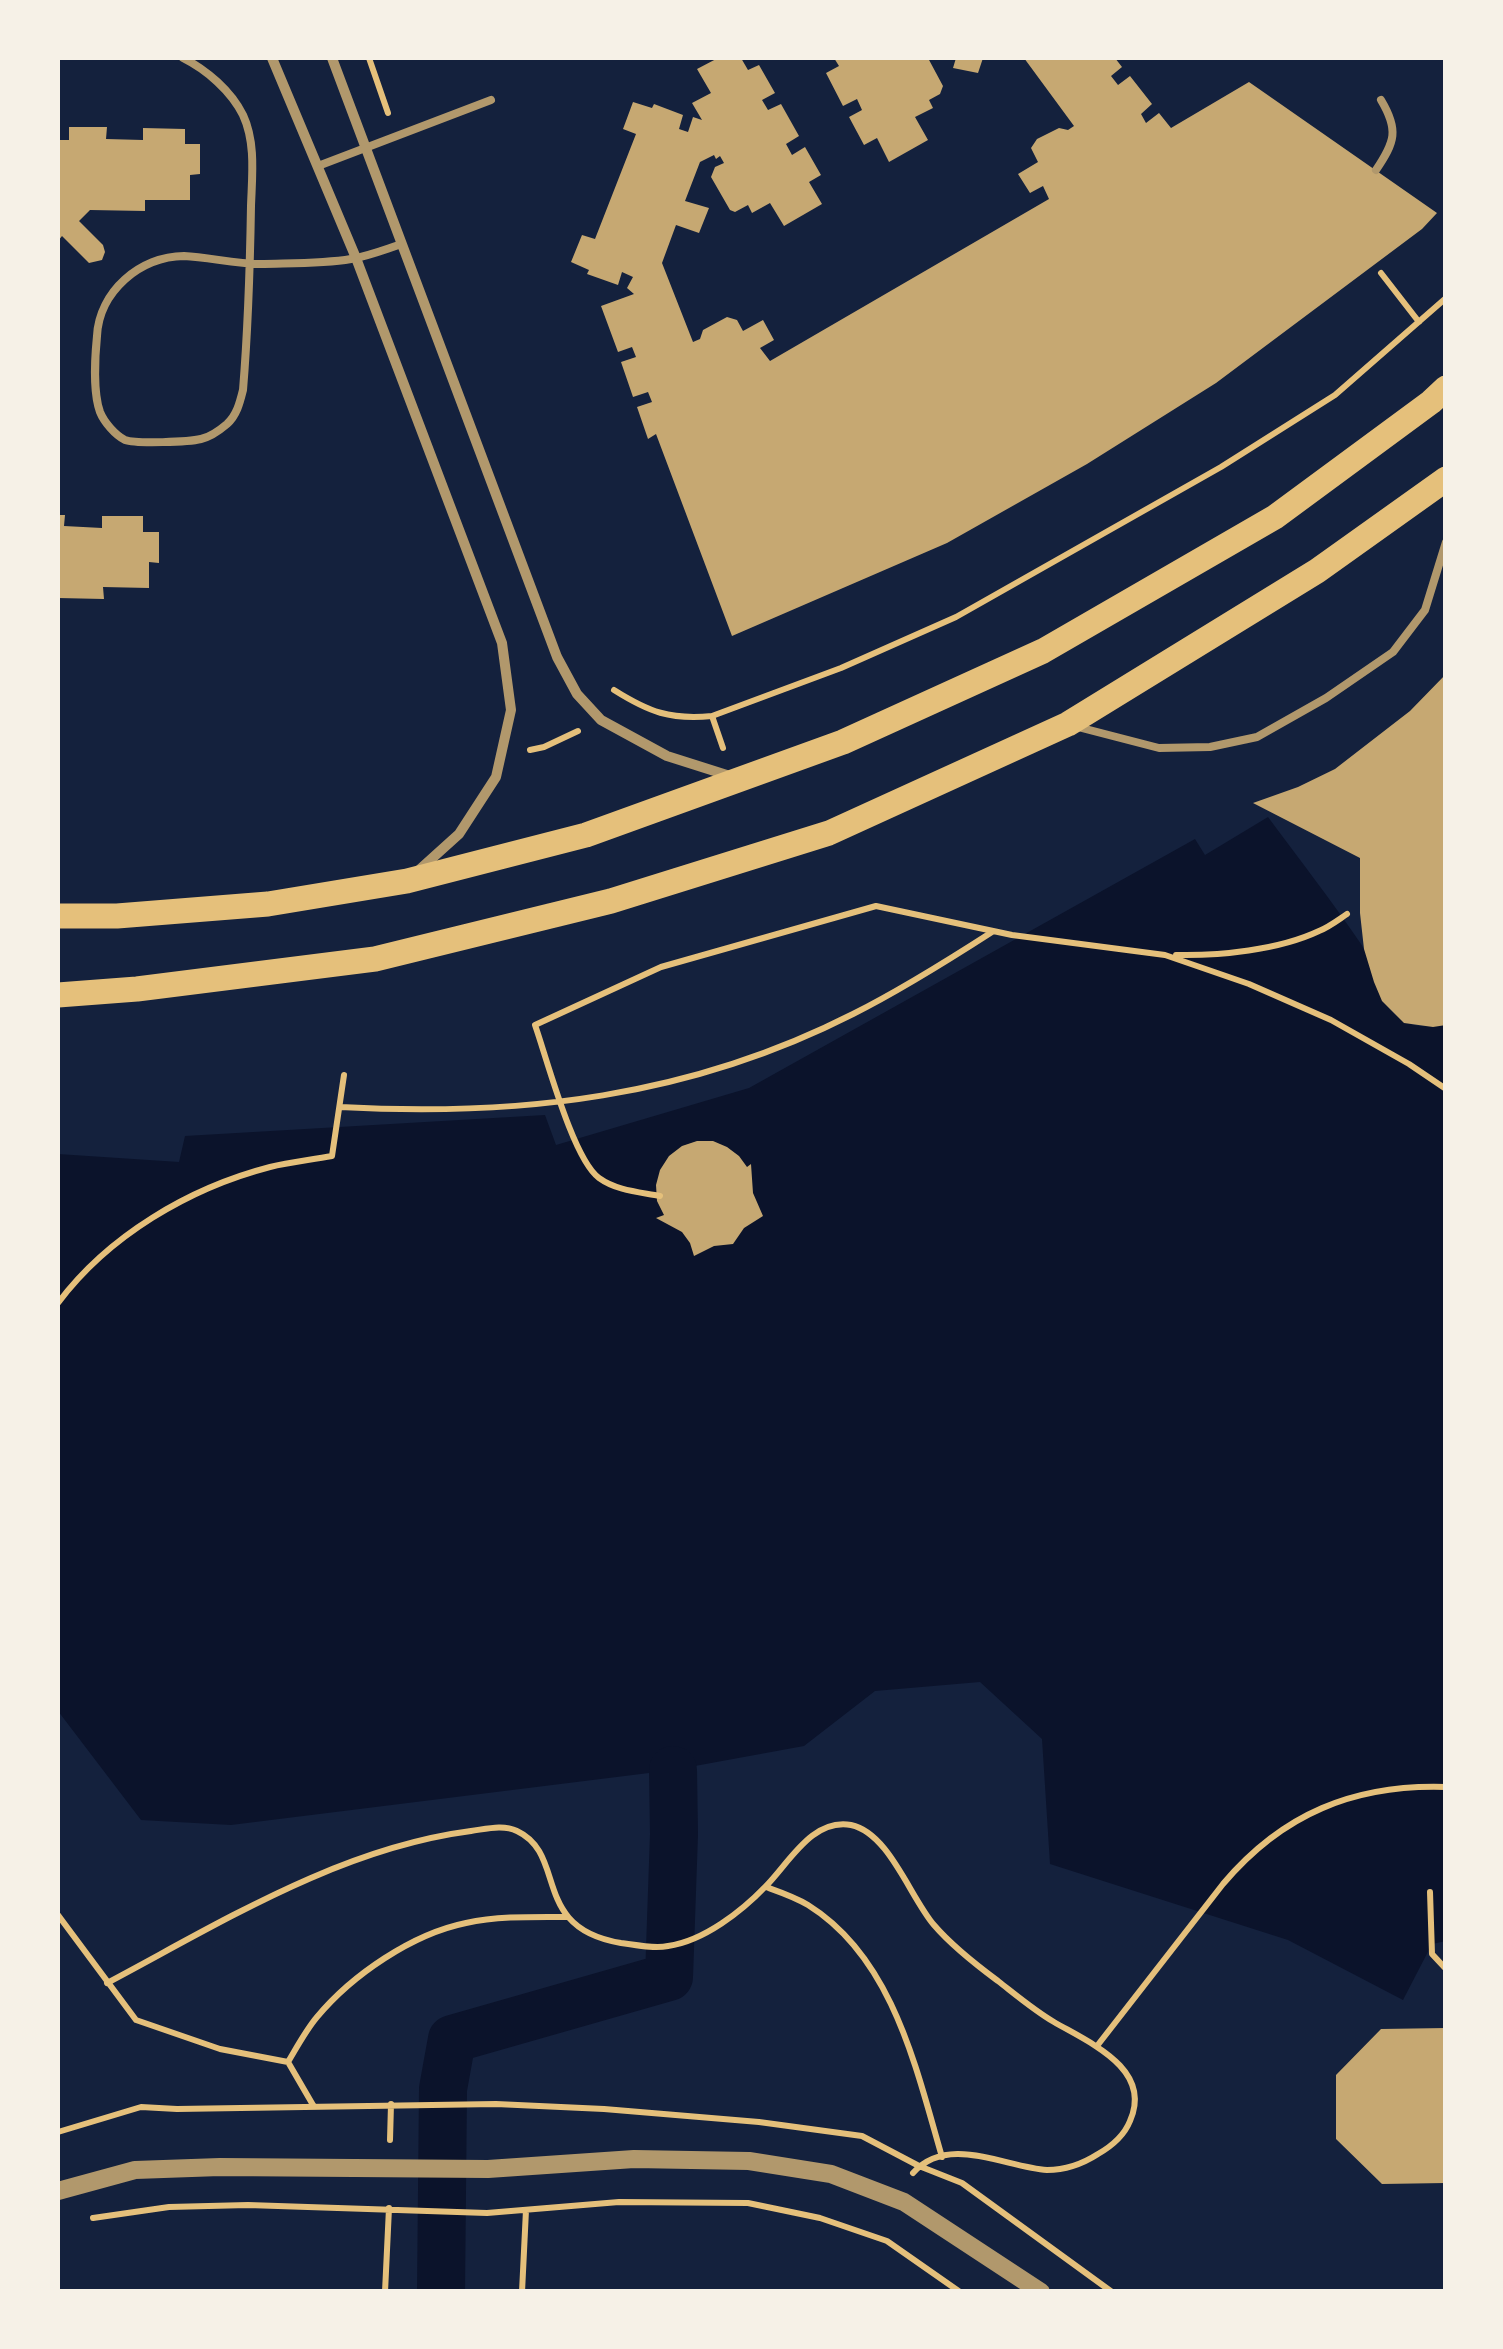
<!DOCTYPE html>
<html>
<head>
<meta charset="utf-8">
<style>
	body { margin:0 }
	#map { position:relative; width:1503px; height:2349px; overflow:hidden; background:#14213d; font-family:Montserrat,sans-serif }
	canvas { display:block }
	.frame { position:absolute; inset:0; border:60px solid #f6f1e7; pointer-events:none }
</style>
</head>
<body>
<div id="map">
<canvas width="1503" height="2349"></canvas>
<div class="frame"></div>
</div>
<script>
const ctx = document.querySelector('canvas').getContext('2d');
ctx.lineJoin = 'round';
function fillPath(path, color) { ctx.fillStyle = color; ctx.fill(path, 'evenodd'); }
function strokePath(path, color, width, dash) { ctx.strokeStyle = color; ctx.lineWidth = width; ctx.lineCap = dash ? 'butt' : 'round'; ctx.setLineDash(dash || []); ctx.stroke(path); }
fillPath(new Path2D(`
	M 1268,817 C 1299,859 1332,901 1361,944 C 1378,971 1370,995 1400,1019 C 1412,1028 1431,1027 1445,1025 L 1446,1941 L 1432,1944 L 1403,2000 L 1288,1940 L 1050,1864 L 1042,1739 L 980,1682 L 875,1691 L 804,1746 L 673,1770 L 231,1825 L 141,1820 L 58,1711 L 58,1154 L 179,1162 L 185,1136 L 545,1115 L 556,1145 L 749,1088 L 1195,839 L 1205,855 Z`), '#0b132b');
strokePath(new Path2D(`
	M 441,2292 L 443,2089 L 452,2039 L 669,1977 L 674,1834 L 673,1770`), '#0b132b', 48);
fillPath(new Path2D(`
	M 718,58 L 741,58 L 748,70 L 759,65 L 775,93 L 762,100 L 768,110 L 781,104 L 799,136 L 786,144 L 792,155 L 805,147 L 821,175 L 809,182 L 822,204 L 784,226 L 770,203 L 752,213 L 748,205 L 735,212 L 730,210 L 711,177 L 715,167 L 724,163 L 720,156 L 716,159 L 714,155 L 700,162 L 685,201 L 709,208 L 699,233 L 676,225 L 662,263 L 693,342 L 700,339 L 703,330 L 727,317 L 737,320 L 743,331 L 763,320 L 774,340 L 760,348 L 770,361 L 1049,199 L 1043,186 L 1030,193 L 1018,174 L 1038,162 L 1031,148 L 1037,139 L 1059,128 L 1068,130 L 1074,126 L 1024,58 L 1115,58 L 1122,67 L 1111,76 L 1118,85 L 1130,76 L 1152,104 L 1141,114 L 1146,123 L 1159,113 L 1171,128 L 1249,82 L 1437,213 L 1422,229 L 1216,383 L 1087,464 L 947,543 L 732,636 L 656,434 L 648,439 L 637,407 L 652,402 L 648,392 L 633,397 L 621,362 L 636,357 L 632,347 L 618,352 L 601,306 L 634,294 L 627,288 L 633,277 L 622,272 L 618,285 L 587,274 L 589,270 L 571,262 L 582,235 L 595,239 L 636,134 L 623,129 L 633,102 L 652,108 L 654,104 L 683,115 L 679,129 L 688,132 L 693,117 L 702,120 L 692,103 L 711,93 L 697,69 Z
	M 834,58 L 928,58 L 943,86 L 940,94 L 929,100 L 933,108 L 915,117 L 928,140 L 889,162 L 877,138 L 864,145 L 849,117 L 862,110 L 857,99 L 843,106 L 826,73 L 839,66 Z
	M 956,58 L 983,58 L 978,73 L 953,68 Z
	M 69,127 L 107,127 L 106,139 L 143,140 L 143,128 L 185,129 L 185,144 L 200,144 L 200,174 L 190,175 L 190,200 L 145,200 L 145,211 L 90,210 L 79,221 L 103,245 L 105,252 L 102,260 L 89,263 L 62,236 L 58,241 L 58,140 L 69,140 Z
	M 58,515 L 65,515 L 64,526 L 102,528 L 102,516 L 143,516 L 143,532 L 159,532 L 159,563 L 149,562 L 149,588 L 103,587 L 104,599 L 58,598 Z
	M 1446,674 L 1446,1025 L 1433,1027 L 1404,1023 L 1382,1001 L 1374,982 L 1364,949 L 1360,913 L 1360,858 L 1253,803 L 1298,787 L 1335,769 L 1410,711 Z
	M 697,1141 L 713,1141 L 727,1147 L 739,1156 L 747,1167 L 751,1164 L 753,1193 L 763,1216 L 744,1228 L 733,1244 L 714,1246 L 694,1256 L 690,1243 L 682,1232 L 656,1218 L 664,1215 L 657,1201 L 656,1185 L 660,1170 L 669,1156 L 682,1146 Z
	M 1446,2028 L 1446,2183 L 1382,2184 L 1336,2139 L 1336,2075 L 1381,2029 Z`), '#c6a872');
strokePath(new Path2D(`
	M 369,58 L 388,113
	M 1381,273 L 1419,322
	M 614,690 C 649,712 670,720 712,716 L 723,748
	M 712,716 L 841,668 L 956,617 L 1221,467 L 1335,395 L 1446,298
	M 530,750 L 544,747 L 578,731
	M 1176,955 C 1219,956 1279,950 1319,931 C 1329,927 1338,920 1347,914
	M 340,1107 C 520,1117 690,1097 853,1014 C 901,990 947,961 992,932
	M 660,1196 C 640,1192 617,1191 599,1178 C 573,1159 547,1059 535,1025 L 661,967 L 876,906 L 1012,935 L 1165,955 L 1249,984 L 1331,1020 L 1409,1064 L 1446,1089
	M 58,1303 C 108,1236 189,1188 270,1167 C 290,1162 311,1160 332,1156 L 344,1075
	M 766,1887 C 780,1892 795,1897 808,1905 C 893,1958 916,2068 942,2157
	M 1430,1892 L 1432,1954 L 1446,1969
	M 58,1915 L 136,2020 L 220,2049 L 288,2062 L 313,2105
	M 107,1983 C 222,1922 340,1848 471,1831 C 486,1829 503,1824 517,1831 C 568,1855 530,1928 621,1943 C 636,1945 654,1949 668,1946 C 704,1941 742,1911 766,1886 C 789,1863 812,1818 851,1825 C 889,1833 910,1897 934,1925 C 952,1946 975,1964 998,1981 C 1016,1995 1035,2011 1054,2022 C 1090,2043 1153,2069 1130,2121 C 1124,2136 1112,2146 1098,2154 C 1084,2163 1065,2170 1047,2170 C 1005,2167 948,2134 913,2173
	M 1097,2046 L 1223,1884 C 1282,1814 1354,1784 1446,1787
	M 288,2062 C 297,2047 306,2030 317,2017 C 352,1975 412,1934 466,1923 C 498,1916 533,1917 566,1917
	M 58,2132 L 141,2107 L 177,2109 L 496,2104 L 604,2109 L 759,2122 L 862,2136 L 919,2166 L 962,2183 L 1112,2292
	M 390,2140 L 391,2104
	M 93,2218 L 169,2207 L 248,2205 L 487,2213 L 619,2202 L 748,2203 L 820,2218 L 887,2241 L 960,2292
	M 385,2292 L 389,2208
	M 522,2292 L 526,2210`), '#e5c07b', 6);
strokePath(new Path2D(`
	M 183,58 C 207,70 231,91 243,115 C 256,143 252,176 251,206 C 250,267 248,329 243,390 C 240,402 237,415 227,424 C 220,430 210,437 201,439 C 189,442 136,444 125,440 C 115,435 104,422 100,412 C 93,393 95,356 97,336 C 99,292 140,256 184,256 C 209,257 234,264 260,264 C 290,263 322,264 351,259 C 369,256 386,249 402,244
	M 318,166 L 491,100
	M 1376,170 C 1395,142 1399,130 1381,100
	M 1074,726 L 1159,748 L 1210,747 L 1257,737 L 1326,698 L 1393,652 L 1425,610 L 1446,542`), '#b1986c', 8);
strokePath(new Path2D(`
	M 272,58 L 356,258 L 502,643 L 511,710 L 496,777 L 459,834 L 418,871
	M 332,58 L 557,657 L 577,694 L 601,720 L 667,756 L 730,776`), '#b1986c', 10);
strokePath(new Path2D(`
	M 58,2191 L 135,2170 L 220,2167 L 488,2169 L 634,2159 L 749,2161 L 831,2174 L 904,2202 L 1041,2292`), '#b1986c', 18);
strokePath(new Path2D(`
	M 58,916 L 117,916 L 268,904 L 407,881 L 586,835 L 843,742 L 1043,651 L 1275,517 L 1431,402 L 1446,388
	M 58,995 L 137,989 L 375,959 L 611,901 L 829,833 L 1068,724 L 1317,571 L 1446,479`), '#e5c07b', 25);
</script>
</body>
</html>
